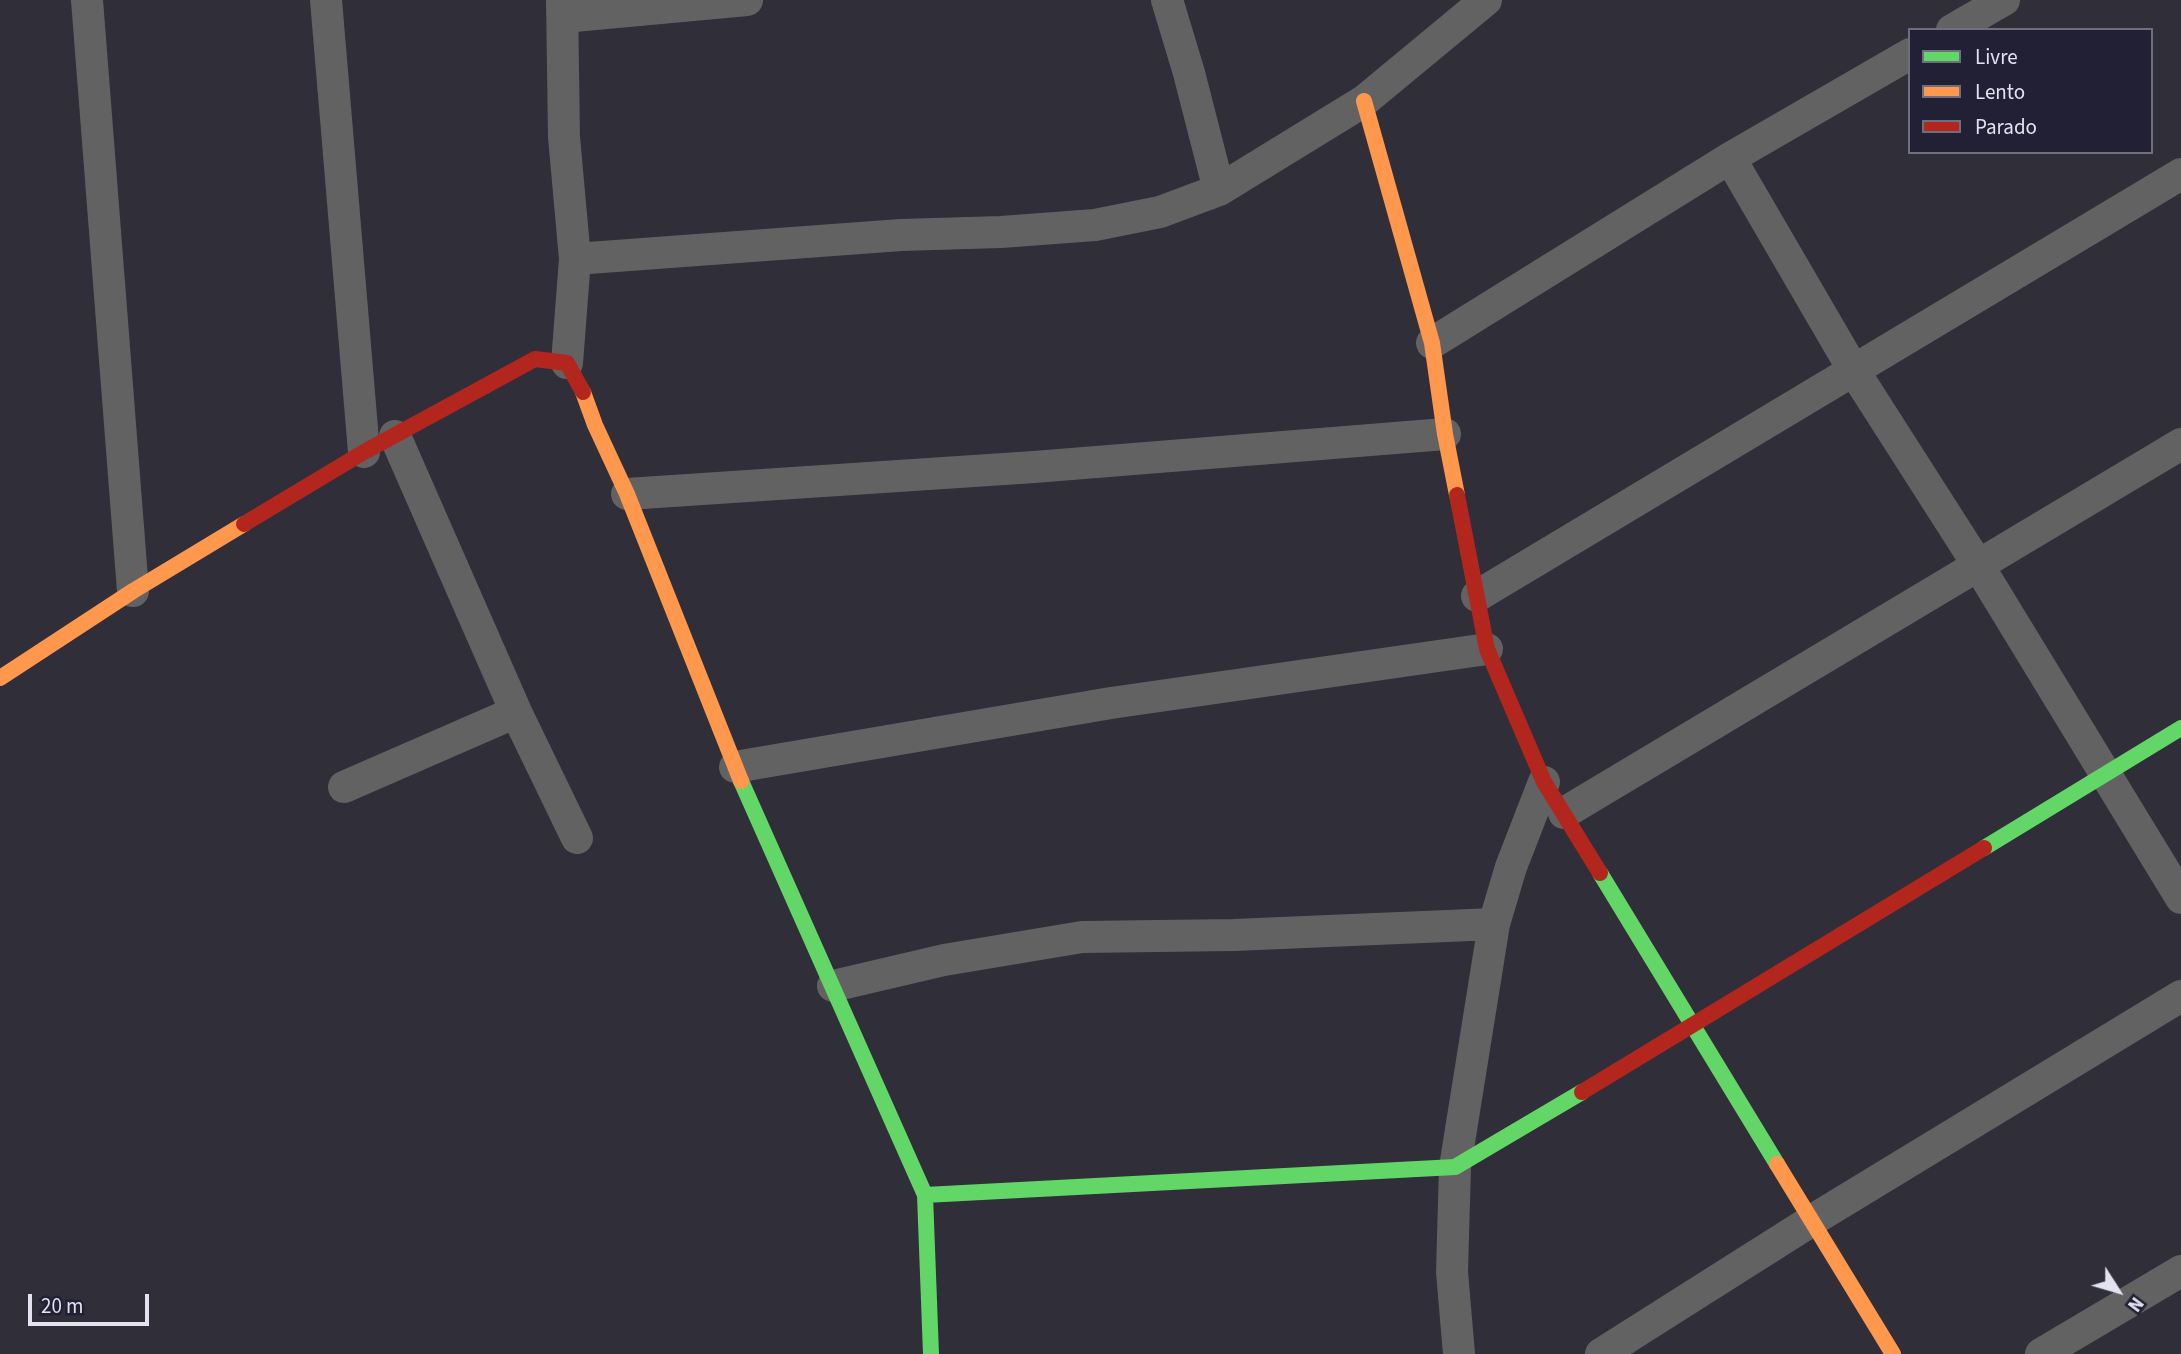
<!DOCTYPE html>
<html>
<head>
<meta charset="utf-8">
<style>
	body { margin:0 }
	#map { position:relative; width:2181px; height:1354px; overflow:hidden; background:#2f2e39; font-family:"Source Sans 3",sans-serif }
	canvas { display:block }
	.legend { position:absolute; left:1908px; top:28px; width:245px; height:126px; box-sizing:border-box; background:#212034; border:2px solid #6e6e7f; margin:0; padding:9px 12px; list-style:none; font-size:21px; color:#e2e2f0 }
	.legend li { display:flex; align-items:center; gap:14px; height:35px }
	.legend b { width:35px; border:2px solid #6e6e7f }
	.north { position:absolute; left:2083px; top:1256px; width:70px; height:70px; -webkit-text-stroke:5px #212034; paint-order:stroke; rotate:127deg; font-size:19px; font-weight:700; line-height:28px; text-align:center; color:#e2e2f0 }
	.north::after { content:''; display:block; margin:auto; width:24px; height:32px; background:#e2e2f0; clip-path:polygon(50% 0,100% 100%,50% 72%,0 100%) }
	.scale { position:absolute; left:28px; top:1294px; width:121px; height:32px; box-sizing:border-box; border:4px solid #e2e2f0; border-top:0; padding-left:9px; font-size:21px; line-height:24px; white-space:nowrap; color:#e2e2f0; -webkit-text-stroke:5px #212034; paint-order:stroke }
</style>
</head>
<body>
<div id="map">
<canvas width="2181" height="1354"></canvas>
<ul class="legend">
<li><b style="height:9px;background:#63d668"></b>Livre</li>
<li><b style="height:9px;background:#ff974d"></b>Lento</li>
<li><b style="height:9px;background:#b3261e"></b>Parado</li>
</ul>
<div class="north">N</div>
<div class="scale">20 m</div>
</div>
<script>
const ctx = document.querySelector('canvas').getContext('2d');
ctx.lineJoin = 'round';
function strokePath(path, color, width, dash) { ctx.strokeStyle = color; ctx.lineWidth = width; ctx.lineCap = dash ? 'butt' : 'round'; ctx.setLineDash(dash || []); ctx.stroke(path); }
strokePath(new Path2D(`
	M 87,0 L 133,591
	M 326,0 L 364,452
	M 562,0 L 564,137 L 575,259 L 567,363
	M 1167,0 L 1189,73 L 1219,190
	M 563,17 L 747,0
	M 1952,30 L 2004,0
	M 1730,158 L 1854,371 L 1978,565 L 2181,898
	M 575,259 L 901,235 L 1001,232 L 1095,225 L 1160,212 L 1219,190 L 1364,101 L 1486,0
	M 1432,343 L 1730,158 L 1910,54
	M 395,436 L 516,712 L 577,838
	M 627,494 L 1034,467 L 1445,434
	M 1477,596 L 2181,174
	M 735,767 L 1111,703 L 1487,649
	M 344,787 L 516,712
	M 1564,813 L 2181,444
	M 833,986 L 944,960 L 1082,937 L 1234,935 L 1494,924
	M 1459,1354 L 1452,1272 L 1455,1167 L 1494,924 L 1511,867 L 1544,782
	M 1601,1354 L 1811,1221 L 2181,996
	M 2041,1354 L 2181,1271`), '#626262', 32);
strokePath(new Path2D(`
	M 741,781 L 925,1195 L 931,1354
	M 1984,848 L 2181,728
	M 1600,873 L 1777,1164
	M 925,1195 L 1455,1167 L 1582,1092`), '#63d668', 16);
strokePath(new Path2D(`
	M 1364,101 L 1432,343 L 1445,434 L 1457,495
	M 583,392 L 595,425 L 627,494 L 741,781
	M 0,678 L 133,591 L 244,524
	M 1777,1164 L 1893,1354`), '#ff974d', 16);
strokePath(new Path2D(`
	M 1457,495 L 1487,649 L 1544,782 L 1600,873
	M 244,524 L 364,452 L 535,359 L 567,363 L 583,392
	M 1582,1092 L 1984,848`), '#b3261e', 16);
</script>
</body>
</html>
